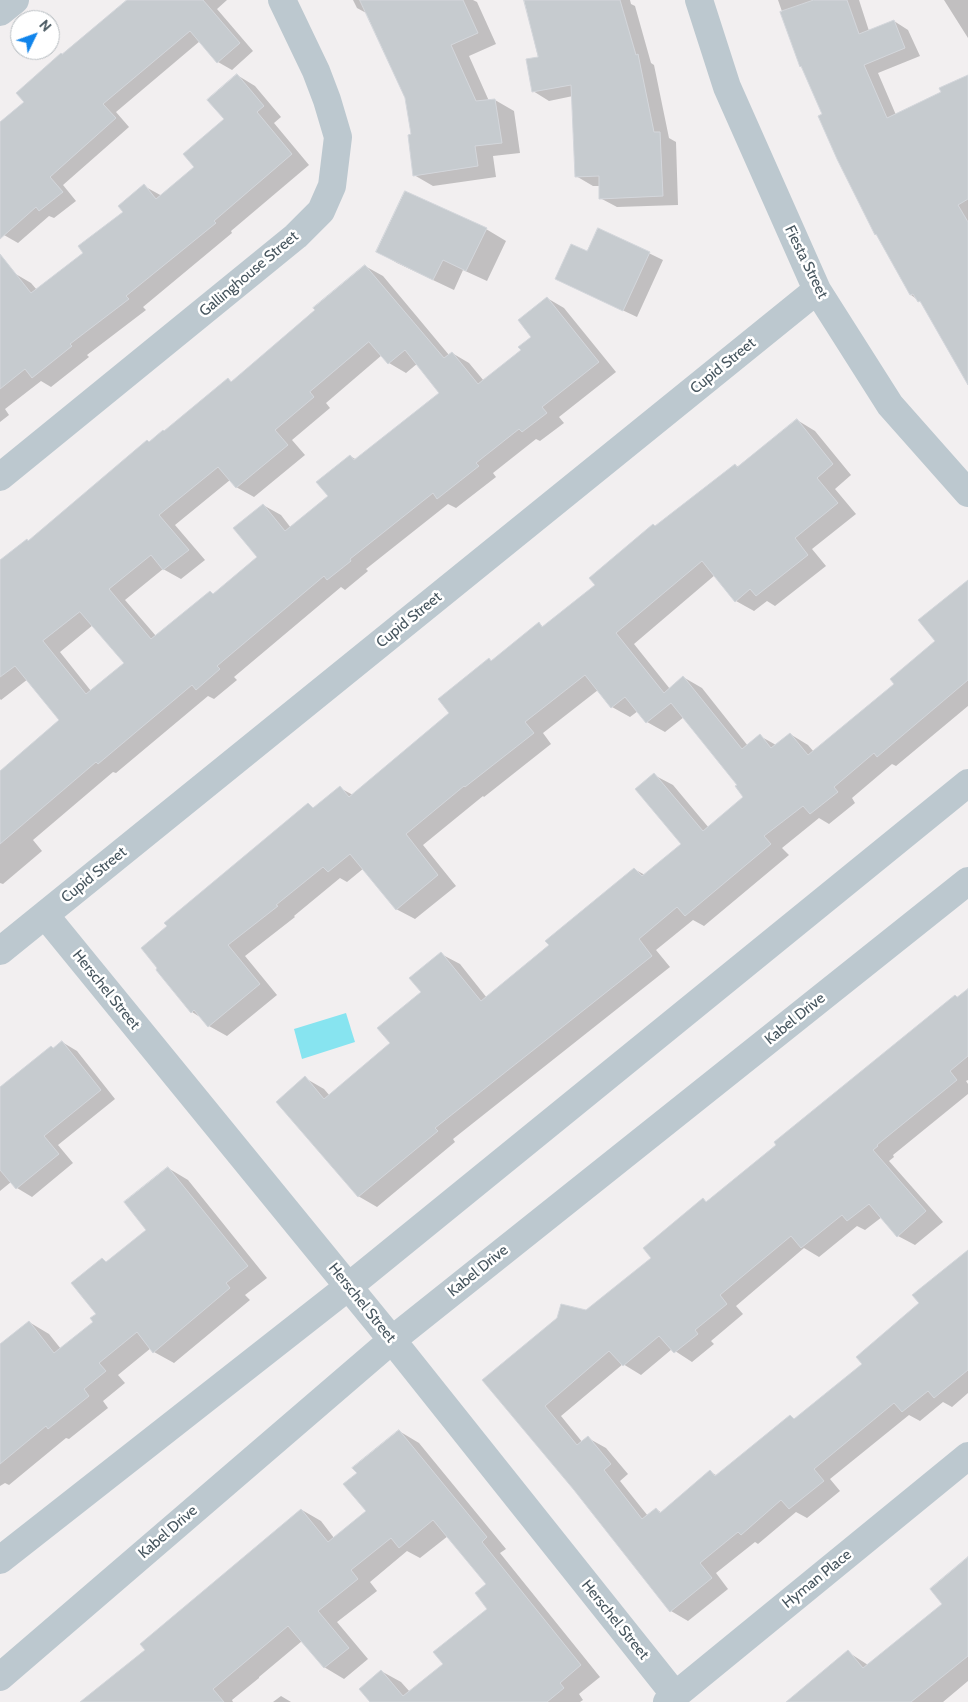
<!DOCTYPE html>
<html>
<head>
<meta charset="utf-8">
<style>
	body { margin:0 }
	#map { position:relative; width:968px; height:1702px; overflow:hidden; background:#f2eff0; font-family:Cabin,sans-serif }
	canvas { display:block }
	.north { position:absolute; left:10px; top:10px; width:50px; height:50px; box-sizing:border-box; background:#fff; border:1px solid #b5bbbf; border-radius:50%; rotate:48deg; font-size:14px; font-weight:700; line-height:20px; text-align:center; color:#46555e }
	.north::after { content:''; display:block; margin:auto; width:18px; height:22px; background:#1084eb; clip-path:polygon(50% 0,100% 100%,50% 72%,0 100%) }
</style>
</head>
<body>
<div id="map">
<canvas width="968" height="1702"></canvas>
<div class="north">N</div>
</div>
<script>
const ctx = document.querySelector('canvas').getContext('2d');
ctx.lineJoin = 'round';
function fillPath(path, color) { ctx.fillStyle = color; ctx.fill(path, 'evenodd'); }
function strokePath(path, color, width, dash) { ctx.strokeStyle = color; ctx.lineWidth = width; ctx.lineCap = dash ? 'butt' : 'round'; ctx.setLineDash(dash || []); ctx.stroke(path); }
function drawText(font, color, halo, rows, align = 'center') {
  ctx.font = font + ' Cabin,sans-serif'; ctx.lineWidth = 5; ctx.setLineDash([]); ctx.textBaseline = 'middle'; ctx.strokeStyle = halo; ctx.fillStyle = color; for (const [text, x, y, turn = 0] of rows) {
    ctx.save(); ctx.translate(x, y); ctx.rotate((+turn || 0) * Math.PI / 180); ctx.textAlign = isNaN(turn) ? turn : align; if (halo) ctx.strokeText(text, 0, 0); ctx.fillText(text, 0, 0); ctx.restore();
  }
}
fillPath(new Path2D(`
	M 346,1013 L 355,1042 L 302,1059 L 294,1029 Z`), '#87e4f0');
fillPath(new Path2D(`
	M 129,0 L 227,0 L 217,9 L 253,51 L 232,70 L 218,62 L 200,41 L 116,112 L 129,127 L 63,185 L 76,201 L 54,218 L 49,216 L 18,243 L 4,235 L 0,231 L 0,124 L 26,103 Z
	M 353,0 L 473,0 L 477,2 L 496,44 L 469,56 L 489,101 L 495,100 L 514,111 L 520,153 L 493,156 L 496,177 L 433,186 L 414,175 L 412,135 L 407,97 L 368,14 L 357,8 Z
	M 525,0 L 630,0 L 631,4 L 635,6 L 651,63 L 654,65 L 669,138 L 676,142 L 678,205 L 617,207 L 600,198 L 600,186 L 593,186 L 576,176 L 573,96 L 549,101 L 533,91 L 539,58 Z
	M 778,0 L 859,0 L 869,31 L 894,21 L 908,30 L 920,56 L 878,73 L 896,115 L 942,92 L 968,76 L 968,377 L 922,303 L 911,295 L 879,236 L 876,234 L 803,67 L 801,66 Z
	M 944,0 L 968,0 L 968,38 Z
	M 237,75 L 255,86 L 281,117 L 274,123 L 309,165 L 231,231 L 232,233 L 143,307 L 146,310 L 87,355 L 89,357 L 51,387 L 41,381 L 5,409 L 9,415 L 0,422 L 0,284 L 14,273 L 31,283 L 37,290 L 85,254 L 125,212 L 144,186 L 162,196 L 196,167 L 225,119 Z
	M 486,229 L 506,241 L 487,281 L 463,270 L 454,290 L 397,263 L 377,251 Z
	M 599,229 L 663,260 L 637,317 L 556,279 L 588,253 Z
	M 365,266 L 383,276 L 449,355 L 452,353 L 469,363 L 484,381 L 523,350 L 533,337 L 547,298 L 564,308 L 616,372 L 559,417 L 564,423 L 540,441 L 536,439 L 493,473 L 496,477 L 456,508 L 448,504 L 366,569 L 368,571 L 345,590 L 341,587 L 234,677 L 237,680 L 214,699 L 208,696 L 116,773 L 113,772 L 33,840 L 42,851 L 3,884 L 0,883 L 0,773 L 61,720 L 28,679 L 1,700 L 0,699 L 0,562 L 27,540 L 29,542 L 228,380 L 233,382 ZM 382,355 L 389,363 L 406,373 L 418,363 L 441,393 L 357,460 L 350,456 L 330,496 L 291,528 L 281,515 L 263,505 L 259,558 L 214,595 L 156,636 L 125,600 L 163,569 L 181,579 L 205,560 L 175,525 L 230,480 L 236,487 L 254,497 L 305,455 L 292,440 L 330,408 L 326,403 ZM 93,625 L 126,663 L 91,691 L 60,652 Z
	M 797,420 L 815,431 L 851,475 L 835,489 L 856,514 L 812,549 L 826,566 L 775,606 L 767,601 L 754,611 L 736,601 L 715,575 L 634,644 L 670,689 L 683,677 L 702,688 L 748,746 L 760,736 L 776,745 L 790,734 L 808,745 L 814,752 L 895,684 L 937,641 L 968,581 L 968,706 L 896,766 L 892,764 L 852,798 L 855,803 L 829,824 L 819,818 L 782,848 L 789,855 L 704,926 L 693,920 L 656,950 L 670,967 L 453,1139 L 455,1142 L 377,1207 L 358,1196 L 305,1078 L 324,1089 L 330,1096 L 391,1043 L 423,993 L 441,954 L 460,964 L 487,998 L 550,945 L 634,869 L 645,875 L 683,844 L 654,775 L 673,785 L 709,828 L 745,797 L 739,785 L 684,717 L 665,732 L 647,722 L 638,711 L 630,717 L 612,707 L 598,690 L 543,733 L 551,744 L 484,797 L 483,796 L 423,845 L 456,886 L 415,919 L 396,909 L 364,868 L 347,882 L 340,878 L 294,916 L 295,917 L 245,956 L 277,995 L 227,1036 L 209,1026 L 203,1019 L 192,1012 L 157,970 L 309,805 L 314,808 L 340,788 L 353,795 L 451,713 L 492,662 L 539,624 L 544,627 L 597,585 L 656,527 L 735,465 L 739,467 Z
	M 968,990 L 968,1080 L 966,1081 L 968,1084 L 968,1094 L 893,1155 L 894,1157 L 889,1161 L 943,1222 L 915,1245 L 898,1236 L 882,1217 L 865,1230 L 857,1226 L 819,1257 L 804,1248 L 736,1306 L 743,1314 L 711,1341 L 714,1344 L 692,1362 L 672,1349 L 641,1375 L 623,1364 L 561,1416 L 583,1443 L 588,1438 L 606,1448 L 628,1474 L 620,1481 L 648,1516 L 656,1509 L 662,1513 L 710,1472 L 718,1476 L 790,1416 L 795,1419 L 864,1364 L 968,1252 L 968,1393 L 952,1407 L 943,1402 L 920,1421 L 909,1415 L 830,1479 L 840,1491 L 807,1518 L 796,1512 L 758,1544 L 755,1542 L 716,1573 L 728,1589 L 688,1621 L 671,1611 L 575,1489 L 484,1380 L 586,1311 L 653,1258 L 703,1200 L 708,1203 Z
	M 62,1042 L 77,1051 L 115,1099 L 58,1145 L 73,1163 L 32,1197 L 17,1188 L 11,1182 L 0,1191 L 0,1089 Z
	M 168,1168 L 188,1180 L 267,1278 L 245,1295 L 250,1300 L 174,1363 L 154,1352 L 151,1348 L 118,1375 L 125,1383 L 103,1401 L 108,1408 L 69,1439 L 66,1438 L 9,1485 L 5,1483 L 0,1486 L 0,1345 L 29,1322 L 49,1334 L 61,1349 L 95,1322 L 98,1314 L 102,1259 L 107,1262 L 147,1230 Z
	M 399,1431 L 419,1443 L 506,1549 L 500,1553 L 600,1677 L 579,1694 L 583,1700 L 580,1702 L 371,1702 L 381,1671 L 401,1682 L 410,1692 L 445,1664 L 489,1609 L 487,1584 L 448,1536 L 420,1558 L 407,1551 L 370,1582 L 377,1591 L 337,1622 L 368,1659 L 344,1679 L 324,1667 L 302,1641 L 259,1677 L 259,1678 L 232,1700 L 233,1702 L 82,1702 L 146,1650 L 302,1510 L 321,1521 L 334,1538 L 367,1512 L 359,1473 Z
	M 968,1559 L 968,1681 L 943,1702 L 798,1702 L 848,1652 L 868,1665 L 944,1604 Z
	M 281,1696 L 291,1702 L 273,1702 Z`), '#0003');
const building = new Path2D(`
	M 127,0 L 203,0 L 240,43 L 217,63 L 190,31 L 103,104 L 116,118 L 50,177 L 63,192 L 39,211 L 36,207 L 0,239 L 0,122 L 24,102 L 16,93 L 61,53 L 62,54 Z
	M 360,0 L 463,0 L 478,33 L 451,45 L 476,101 L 495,99 L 502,143 L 475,146 L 478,166 L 413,176 L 408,135 L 411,134 L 405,98 Z
	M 524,0 L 620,0 L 636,55 L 638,54 L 654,132 L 660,132 L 663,196 L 599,199 L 599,176 L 575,177 L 571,85 L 532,92 L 526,59 L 538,57 Z
	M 814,0 L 847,0 L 859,34 L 894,20 L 905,48 L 864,65 L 887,118 L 941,92 L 939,88 L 968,75 L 968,199 L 958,205 L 968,222 L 968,385 L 920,301 L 918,302 L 913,294 L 910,295 L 876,234 L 875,235 L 837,159 L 818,116 L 822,114 L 801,66 L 800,67 L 780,12 Z
	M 237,74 L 264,106 L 257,112 L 292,154 L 214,221 L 216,223 L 126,296 L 129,299 L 70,344 L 72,346 L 32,378 L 25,369 L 0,389 L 0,254 L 31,293 L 83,253 L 78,246 L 123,212 L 118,206 L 144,184 L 156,199 L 194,167 L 183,154 L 224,119 L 207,100 Z
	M 405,191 L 487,228 L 466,271 L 443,260 L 433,280 L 376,252 Z
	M 598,228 L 650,252 L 623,311 L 555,279 L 571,244 L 587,251 Z
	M 365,265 L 444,358 L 452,352 L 478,384 L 521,350 L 518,347 L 531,337 L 518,320 L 547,297 L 599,362 L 542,407 L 547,413 L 522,432 L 519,429 L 476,463 L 479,466 L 437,499 L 433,493 L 350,559 L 351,561 L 327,580 L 324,576 L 217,666 L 220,669 L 196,690 L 192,685 L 98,764 L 96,762 L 0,844 L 0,771 L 59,720 L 15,666 L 0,677 L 0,560 L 27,539 L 28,541 L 147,440 L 149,442 L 163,430 L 164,431 L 228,378 L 231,382 L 315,310 L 313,308 ZM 369,342 L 388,364 L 405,350 L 439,393 L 354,460 L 350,455 L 316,482 L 328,496 L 285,531 L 263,504 L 233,528 L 257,557 L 213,594 L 210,591 L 151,639 L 109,589 L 151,555 L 163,570 L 189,550 L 159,515 L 218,467 L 236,488 L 288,445 L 275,430 L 314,397 L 310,392 ZM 80,612 L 124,663 L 86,694 L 43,641 Z
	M 797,419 L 833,464 L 817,478 L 838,503 L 795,538 L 808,555 L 756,596 L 750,589 L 735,602 L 702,561 L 616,633 L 664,693 L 683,676 L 742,749 L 760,734 L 771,748 L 790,733 L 808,755 L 894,684 L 890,679 L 935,641 L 918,620 L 968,580 L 968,680 L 877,757 L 874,753 L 834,787 L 838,792 L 810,814 L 803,806 L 764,836 L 771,844 L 685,916 L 677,907 L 639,939 L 652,956 L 435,1128 L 438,1131 L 358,1197 L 276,1102 L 305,1076 L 324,1099 L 390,1043 L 377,1028 L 421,992 L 409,978 L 441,952 L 481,1001 L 549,945 L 545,941 L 634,868 L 642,876 L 681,844 L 635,789 L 654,773 L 703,831 L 743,797 L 735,786 L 737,785 L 671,703 L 646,723 L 625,697 L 611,708 L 585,675 L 525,722 L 534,733 L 465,787 L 464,786 L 406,834 L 438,875 L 396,910 L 350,854 L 328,872 L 323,867 L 276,905 L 278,906 L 228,945 L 260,984 L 208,1027 L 194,1010 L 191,1013 L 156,970 L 157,968 L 141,948 L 167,926 L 164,923 L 308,803 L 313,808 L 340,786 L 349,797 L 449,713 L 438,699 L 489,658 L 491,661 L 539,622 L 542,627 L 595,585 L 589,578 L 653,524 L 655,526 L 735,464 L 737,467 Z
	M 968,989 L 968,1056 L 950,1071 L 957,1080 L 877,1145 L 878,1146 L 873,1150 L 926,1211 L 897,1237 L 869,1204 L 847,1221 L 842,1215 L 801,1248 L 791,1236 L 720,1295 L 727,1304 L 695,1330 L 698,1334 L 674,1353 L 659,1336 L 623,1366 L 609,1351 L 545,1406 L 577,1445 L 588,1436 L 611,1464 L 604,1470 L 642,1519 L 656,1508 L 660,1513 L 710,1470 L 715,1476 L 790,1415 L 794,1419 L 862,1364 L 856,1357 L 919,1303 L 912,1295 L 968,1250 L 968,1370 L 934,1398 L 928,1391 L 902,1412 L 894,1403 L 814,1469 L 824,1481 L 789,1509 L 781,1500 L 741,1535 L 738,1532 L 700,1563 L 712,1578 L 670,1612 L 574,1490 L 482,1380 L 557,1318 L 561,1304 L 586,1310 L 651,1258 L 643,1248 L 703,1198 L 706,1202 L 776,1145 L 774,1142 L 955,995 L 957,997 Z
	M 62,1041 L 101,1090 L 44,1136 L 59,1154 L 16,1189 L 0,1170 L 0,1087 L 51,1046 L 53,1048 Z
	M 168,1167 L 248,1266 L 226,1283 L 230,1288 L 153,1353 L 137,1332 L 99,1363 L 106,1371 L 84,1389 L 89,1396 L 48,1429 L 46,1426 L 0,1464 L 0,1344 L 29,1321 L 54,1353 L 93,1322 L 90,1318 L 96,1314 L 71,1283 L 102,1258 L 106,1262 L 146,1230 L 124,1202 Z
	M 399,1430 L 487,1537 L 482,1542 L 581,1665 L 560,1683 L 564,1688 L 547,1702 L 370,1702 L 359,1689 L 381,1670 L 403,1696 L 443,1664 L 433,1652 L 487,1609 L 475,1593 L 486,1584 L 433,1520 L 399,1548 L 391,1538 L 351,1570 L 358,1579 L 318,1611 L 349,1648 L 324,1668 L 288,1626 L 213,1689 L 224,1702 L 80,1702 L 145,1650 L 140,1644 L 301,1509 L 328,1542 L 366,1511 L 343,1484 L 357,1473 L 352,1468 Z
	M 968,1557 L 968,1656 L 911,1702 L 786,1702 L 848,1650 L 863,1668 L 942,1604 L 930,1589 Z`);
fillPath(building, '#c6cbcf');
strokePath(building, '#d3d6db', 1);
strokePath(new Path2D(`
	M 699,0 L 727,87 L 817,290 L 890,405 L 968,493
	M 0,12 L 15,0
	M 0,477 L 296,236 L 321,211 L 332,186 L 338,137 L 327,100 L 316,71 L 282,0
	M 45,915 L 392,1340 L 675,1695
	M 0,951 L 817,290
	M 0,1560 L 348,1287 L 968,783
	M 0,1677 L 392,1340 L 968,881
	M 667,1702 L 968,1456`), '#bcc8cf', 28);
drawText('15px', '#46555e', '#fff', [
	["Fiesta Street",806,262,64],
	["Gallinghouse Street",249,274,-40],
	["Cupid Street",723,366,-39],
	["Cupid Street",409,620,-39],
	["Cupid Street",94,875,-39],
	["Herschel Street",106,990,51],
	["Kabel Drive",795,1019,-39],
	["Kabel Drive",478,1271,-39],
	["Herschel Street",362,1303,51],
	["Kabel Drive",168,1532,-41],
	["Hyman Place",817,1579,-39],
	["Herschel Street",615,1620,51]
]);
</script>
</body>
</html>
